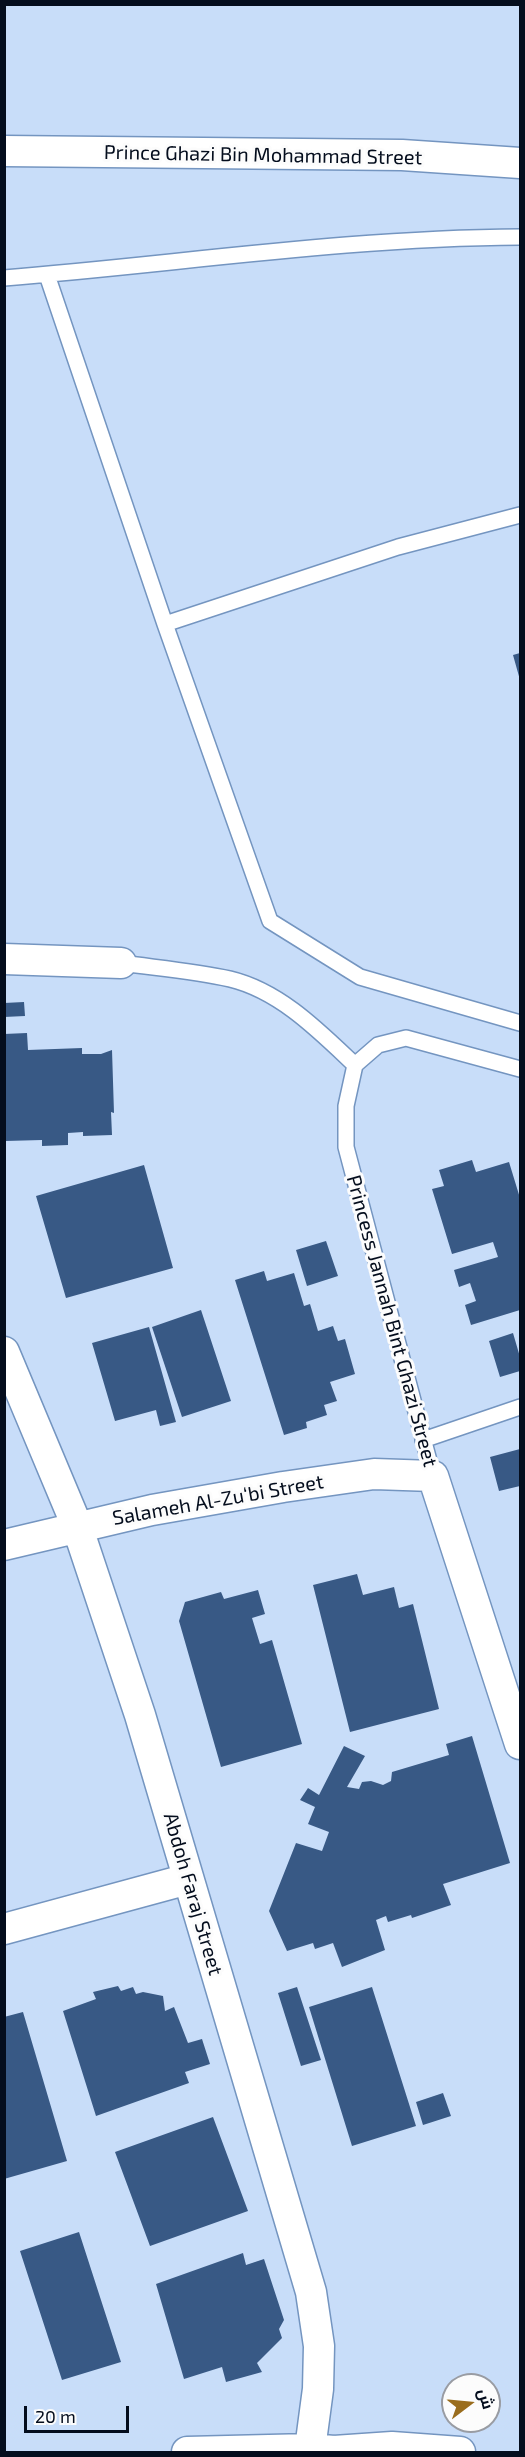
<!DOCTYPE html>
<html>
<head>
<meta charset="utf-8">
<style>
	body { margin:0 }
	#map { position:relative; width:525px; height:2457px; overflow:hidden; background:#c8ddf9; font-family:"Exo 2",Cairo,sans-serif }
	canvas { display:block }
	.frame { position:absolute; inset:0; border:6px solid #040d1d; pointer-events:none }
	.north { position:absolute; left:441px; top:2373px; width:60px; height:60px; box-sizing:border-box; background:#fcfcfc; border:2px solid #999ca3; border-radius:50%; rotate:74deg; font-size:16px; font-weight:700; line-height:24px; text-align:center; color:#040d1d }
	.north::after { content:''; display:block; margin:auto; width:21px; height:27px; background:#9a6d1d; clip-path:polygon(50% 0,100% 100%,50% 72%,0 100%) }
	.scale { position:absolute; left:24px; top:2406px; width:105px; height:27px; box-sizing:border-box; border:3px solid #040d1d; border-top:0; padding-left:8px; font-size:18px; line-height:21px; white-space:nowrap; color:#040d1d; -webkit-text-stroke:4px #fcfcfc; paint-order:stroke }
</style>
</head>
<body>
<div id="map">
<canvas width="525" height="2457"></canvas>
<div class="frame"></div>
<div class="north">ش</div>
<div class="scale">20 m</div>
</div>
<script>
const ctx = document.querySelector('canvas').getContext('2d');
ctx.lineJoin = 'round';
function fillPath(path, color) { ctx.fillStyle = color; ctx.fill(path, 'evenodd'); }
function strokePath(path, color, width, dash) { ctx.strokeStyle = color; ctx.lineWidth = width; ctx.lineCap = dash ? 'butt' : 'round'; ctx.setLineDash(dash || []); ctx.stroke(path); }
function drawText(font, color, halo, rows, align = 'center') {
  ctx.font = font + ' "Exo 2",sans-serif'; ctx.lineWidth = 6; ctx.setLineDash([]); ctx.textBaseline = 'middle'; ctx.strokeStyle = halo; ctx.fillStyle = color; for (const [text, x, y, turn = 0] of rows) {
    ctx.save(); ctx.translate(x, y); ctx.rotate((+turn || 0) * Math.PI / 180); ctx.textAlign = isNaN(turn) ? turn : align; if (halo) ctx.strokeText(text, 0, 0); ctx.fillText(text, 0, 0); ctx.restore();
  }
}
fillPath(new Path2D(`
	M 520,653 L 520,680 L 513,655 Z
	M 24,1002 L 25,1016 L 4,1017 L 4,1003 Z
	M 27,1033 L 28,1050 L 82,1048 L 82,1054 L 101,1054 L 112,1050 L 114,1113 L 111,1112 L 112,1135 L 83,1136 L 83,1132 L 68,1133 L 68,1145 L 42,1146 L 42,1140 L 5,1141 L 4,1034 Z
	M 472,1160 L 476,1172 L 509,1162 L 520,1198 L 520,1310 L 471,1325 L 465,1305 L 476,1301 L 470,1283 L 459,1287 L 454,1270 L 498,1257 L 493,1242 L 452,1254 L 432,1189 L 444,1186 L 439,1170 Z
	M 144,1165 L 173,1268 L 66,1298 L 36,1196 Z
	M 326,1241 L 338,1276 L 307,1286 L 296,1250 Z
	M 264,1271 L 267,1281 L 294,1273 L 304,1306 L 310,1304 L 318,1331 L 333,1326 L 338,1341 L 345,1339 L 355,1374 L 330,1382 L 337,1401 L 324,1405 L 327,1415 L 306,1422 L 307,1428 L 284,1435 L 235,1280 Z
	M 201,1310 L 231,1401 L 182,1417 L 152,1327 Z
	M 149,1327 L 176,1422 L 160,1426 L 156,1410 L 115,1421 L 92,1343 Z
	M 513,1333 L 520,1357 L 520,1371 L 500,1377 L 489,1341 Z
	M 520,1449 L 520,1486 L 499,1491 L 490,1457 Z
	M 357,1574 L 363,1595 L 394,1587 L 399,1608 L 413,1604 L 439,1709 L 350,1732 L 313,1585 Z
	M 258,1590 L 265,1614 L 252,1618 L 260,1644 L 272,1640 L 302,1744 L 221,1767 L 179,1621 L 185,1602 L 221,1592 L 224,1599 Z
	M 472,1736 L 510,1863 L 443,1884 L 451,1905 L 412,1918 L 411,1915 L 388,1922 L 386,1916 L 376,1920 L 385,1950 L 342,1967 L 333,1943 L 315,1949 L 313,1943 L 287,1951 L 269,1911 L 296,1843 L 322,1851 L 329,1832 L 308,1824 L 315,1807 L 300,1800 L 308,1788 L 319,1795 L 344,1746 L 365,1756 L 347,1787 L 359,1789 L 362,1782 L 371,1781 L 383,1785 L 391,1781 L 392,1772 L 449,1755 L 446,1744 Z
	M 118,1986 L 121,1991 L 133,1987 L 136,1994 L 143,1992 L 163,1996 L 165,2011 L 174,2007 L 188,2043 L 202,2039 L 210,2064 L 185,2072 L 189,2083 L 96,2116 L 63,2011 L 96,1999 L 93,1992 Z
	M 297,1987 L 321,2060 L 301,2066 L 278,1993 Z
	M 372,1987 L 416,2126 L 352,2146 L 309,2007 Z
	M 23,2012 L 67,2161 L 4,2179 L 4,2017 Z
	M 443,2093 L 451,2116 L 423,2125 L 416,2102 Z
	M 213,2117 L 248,2211 L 150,2246 L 115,2152 Z
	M 79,2232 L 121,2362 L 62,2380 L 20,2251 Z
	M 243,2253 L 246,2265 L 264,2259 L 284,2320 L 279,2329 L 282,2338 L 257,2363 L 262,2372 L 226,2382 L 222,2367 L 184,2379 L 156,2284 Z`), '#385985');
const lane = new Path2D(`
	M 47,275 L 165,624 L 270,921 L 360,977 L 520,1023
	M 4,278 C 177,264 347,238 520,237
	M 165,624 L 398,547 L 520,515
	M 121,963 C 157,968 195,971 230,979 C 280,991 319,1031 355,1065
	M 423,1440 L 520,1407
	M 433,1476 L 346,1147 L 346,1106 L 355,1065 L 378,1045 L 406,1038 L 520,1069`);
const street = new Path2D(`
	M 4,151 L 402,155 L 520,163
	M 4,959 L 121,963
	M 4,1352 L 77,1526 L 140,1715 L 311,2292 L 319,2346 L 318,2389 L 310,2449
	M 4,1545 L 152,1510 L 283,1487 L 374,1474 L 433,1476 L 520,1744
	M 4,1929 L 188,1879
	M 187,2452 L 310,2449 L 334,2451 L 392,2447 L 460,2452`);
strokePath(lane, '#7495c0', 18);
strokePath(street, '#7495c0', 33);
strokePath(lane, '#fff', 15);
strokePath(street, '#fff', 30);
drawText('20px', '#040d1d', '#fcfcfc', [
	["Prince Ghazi Bin Mohammad Street",263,155,1],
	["Princess Jannah Bint Ghazi Street",392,1321,75],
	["Salameh Al-Zu‘bi Street",218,1500,-10],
	["Abdoh Faraj Street",193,1894,74]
]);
</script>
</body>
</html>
